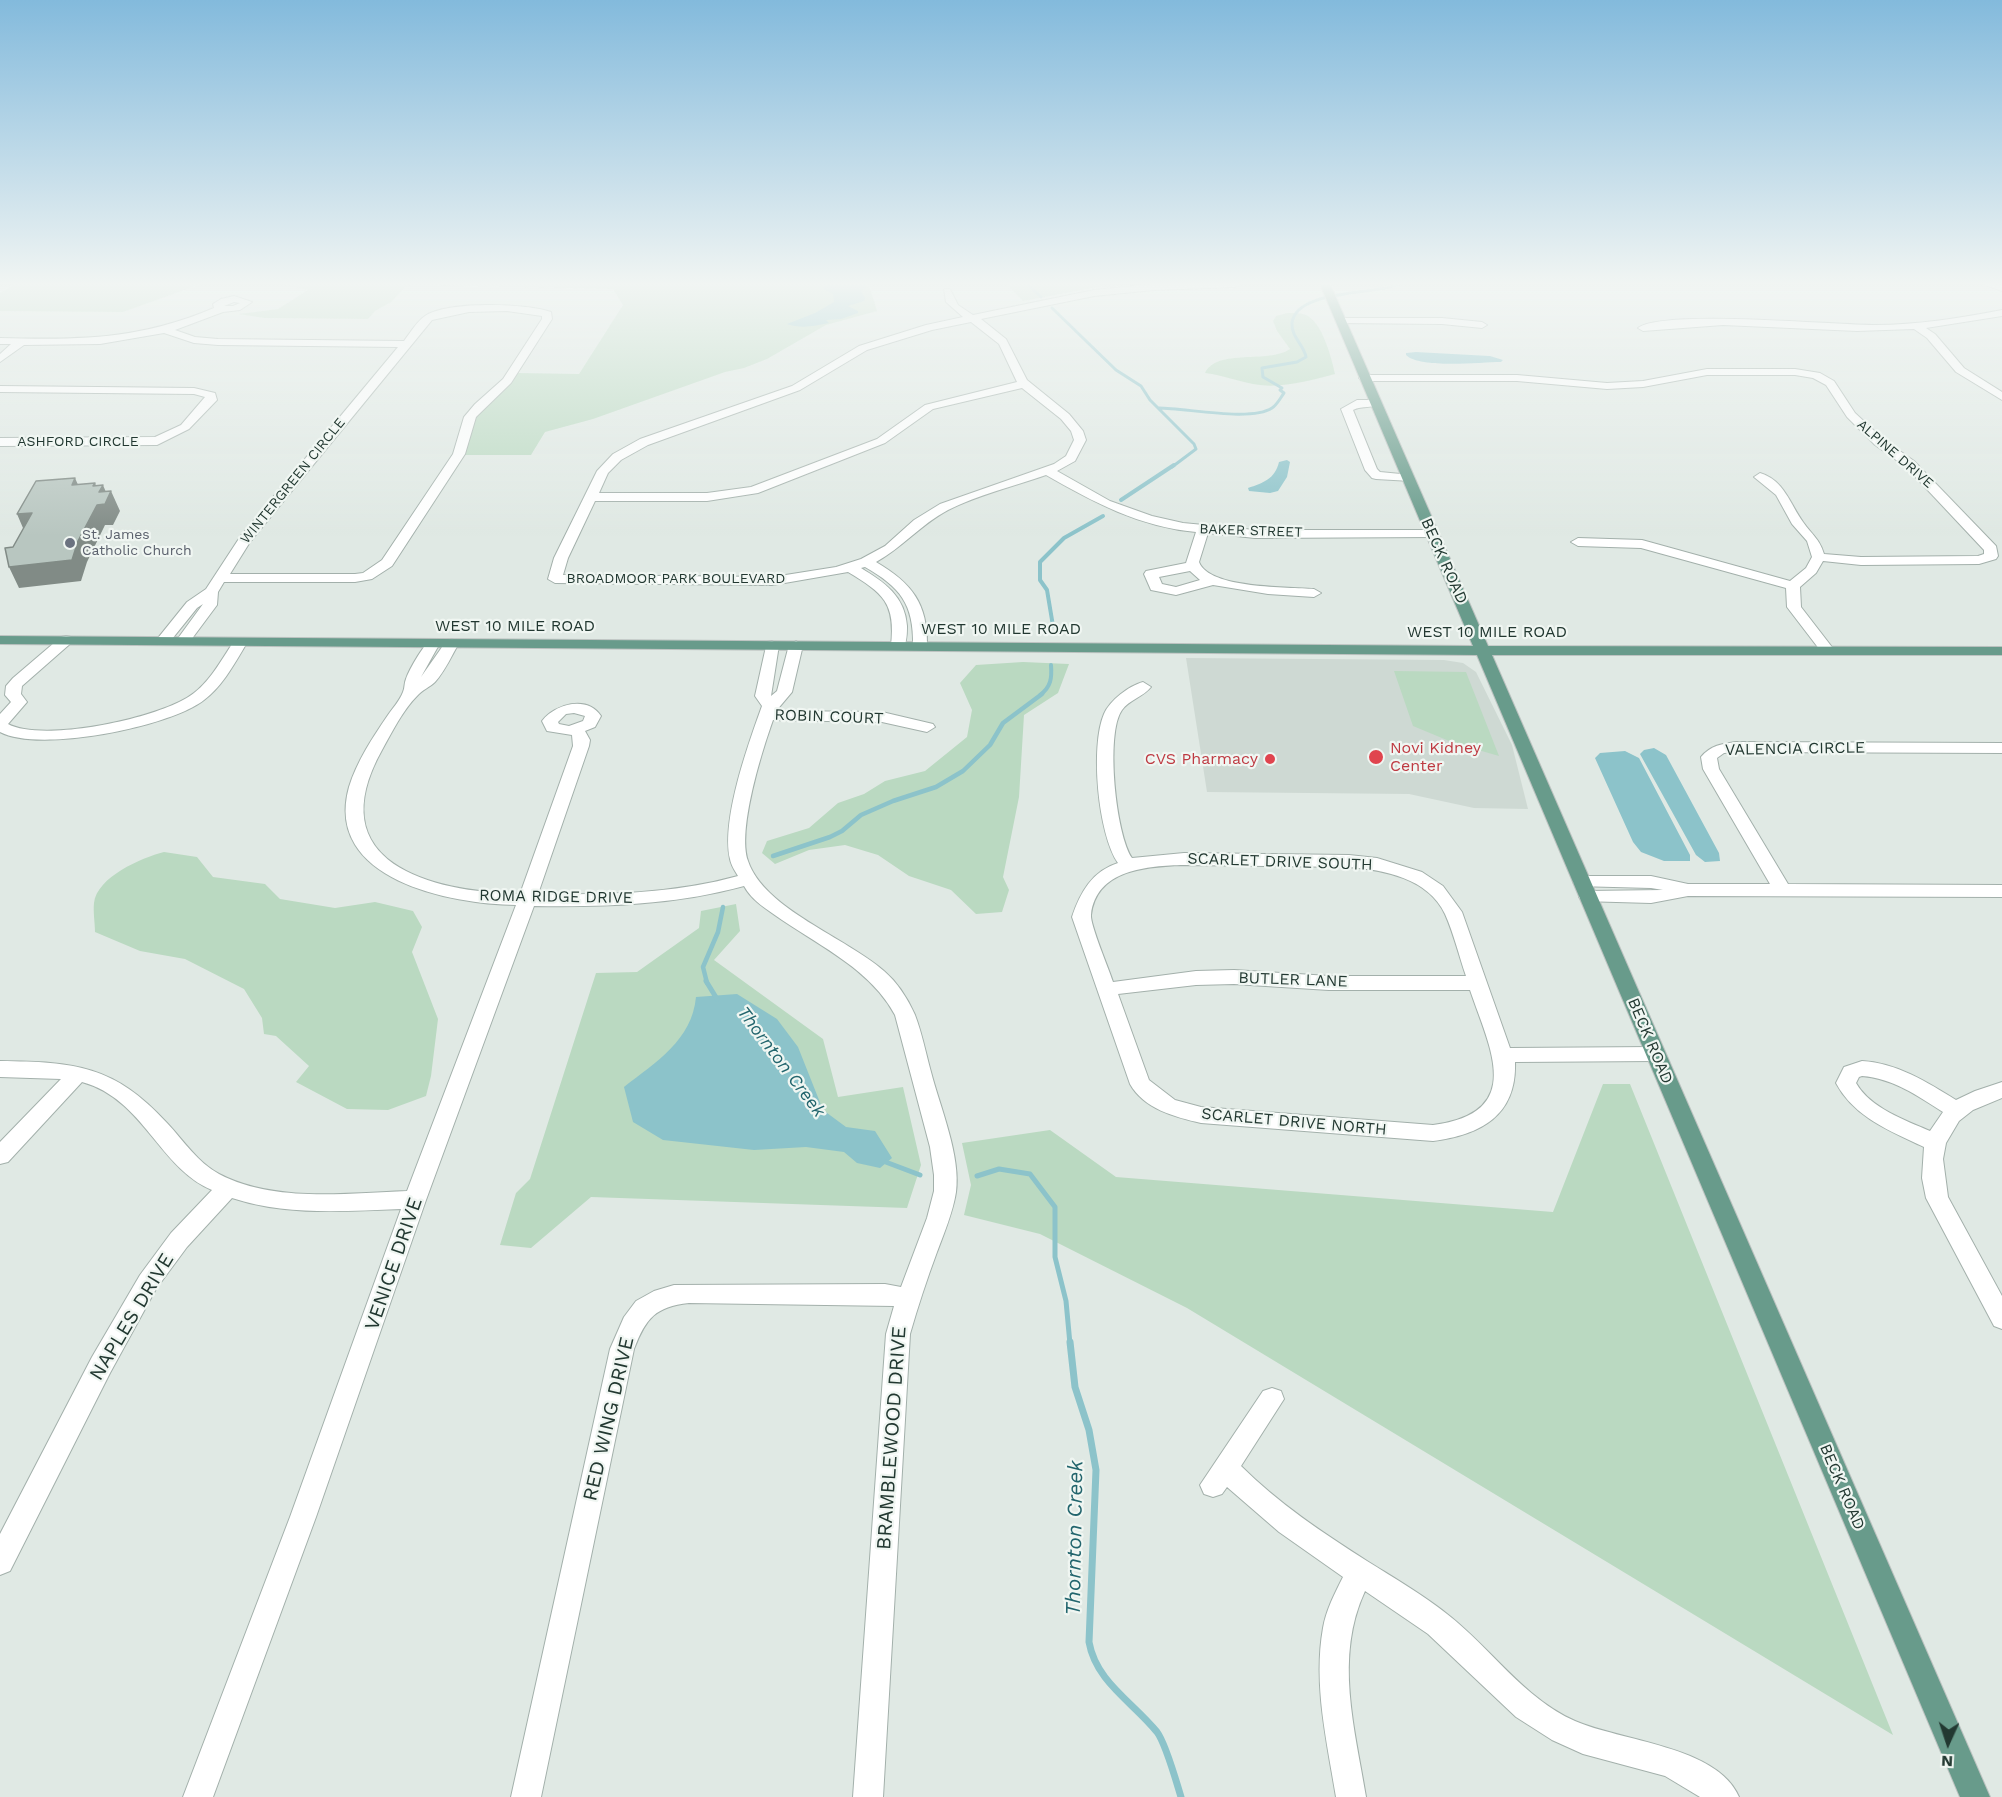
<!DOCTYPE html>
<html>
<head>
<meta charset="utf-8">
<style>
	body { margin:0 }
	#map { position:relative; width:2002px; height:1797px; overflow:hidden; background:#e0e9e4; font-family:"Work Sans",sans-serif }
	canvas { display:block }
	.north { position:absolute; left:1918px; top:1713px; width:60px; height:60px; -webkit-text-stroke:4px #f0f6f2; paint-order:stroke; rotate:183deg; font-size:16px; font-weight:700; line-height:24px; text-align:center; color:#223831 }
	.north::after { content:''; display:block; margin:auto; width:21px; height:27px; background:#223831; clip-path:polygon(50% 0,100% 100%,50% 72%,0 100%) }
</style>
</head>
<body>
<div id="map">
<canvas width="2002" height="1797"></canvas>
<div class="north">N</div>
</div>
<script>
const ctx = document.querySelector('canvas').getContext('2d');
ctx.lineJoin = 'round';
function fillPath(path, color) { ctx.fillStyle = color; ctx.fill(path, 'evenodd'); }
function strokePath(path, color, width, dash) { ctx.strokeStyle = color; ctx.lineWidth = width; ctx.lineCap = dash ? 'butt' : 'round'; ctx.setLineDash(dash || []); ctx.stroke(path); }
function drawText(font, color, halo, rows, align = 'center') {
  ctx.font = font + ' "Work Sans",sans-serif'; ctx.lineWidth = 4.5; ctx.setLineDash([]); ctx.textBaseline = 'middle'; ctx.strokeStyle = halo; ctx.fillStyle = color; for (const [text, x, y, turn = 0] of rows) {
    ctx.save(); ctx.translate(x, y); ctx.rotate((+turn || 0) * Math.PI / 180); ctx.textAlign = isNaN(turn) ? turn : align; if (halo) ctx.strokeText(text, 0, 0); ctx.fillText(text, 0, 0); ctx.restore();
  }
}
fillPath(new Path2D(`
	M 1186,658 L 1444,660 L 1463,663 L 1476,672 L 1512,745 L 1528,809 L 1474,808 L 1409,794 L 1207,792 Z`), '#ced9d3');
fillPath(new Path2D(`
	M 14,284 L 201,284 L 123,312 L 0,311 L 0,293 Z
	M 282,284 L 871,284 L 869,285 L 877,311 L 826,325 L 767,359 L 744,368 L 725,372 L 593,419 L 545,432 L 531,455 L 464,455 C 471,442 470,427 478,415 C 488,400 506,389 518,373 L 579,374 L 623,305 L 613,289 L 407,285 L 391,302 L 375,311 L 368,319 L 264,318 L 239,314 L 278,309 L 308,290 Z
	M 1006,284 L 1101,284 L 1103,286 L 1023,301 Z
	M 1287,313 C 1293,313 1301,313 1306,315 C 1322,321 1332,359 1335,374 C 1312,380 1284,388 1260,385 C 1241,383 1224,375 1205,373 C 1217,348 1268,364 1290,349 L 1277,331 L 1273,321 L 1276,316 Z
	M 1023,662 L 1069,664 L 1058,693 L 1024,715 L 1019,797 L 1003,877 L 1009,890 L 1002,912 L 976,914 L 951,890 L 909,876 L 878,855 L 845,845 L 809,850 L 775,864 L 762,853 L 767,841 L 809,828 L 838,803 L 864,794 L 885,781 L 925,771 L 967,737 L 972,710 L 960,683 L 976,665 Z
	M 1394,671 L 1466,672 L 1499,756 L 1454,743 L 1413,726 Z
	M 164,852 L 197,857 L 213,877 L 265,884 L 280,899 L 335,908 L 375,902 L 413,911 L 422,927 L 412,952 L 438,1019 L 431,1076 L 426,1096 L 388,1110 L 347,1109 L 296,1082 L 309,1066 L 276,1036 L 264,1034 L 262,1018 L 244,989 L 185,959 L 140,951 L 95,932 C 95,923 93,912 94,903 C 97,877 141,858 164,852 Z
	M 736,904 L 740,931 L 714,960 L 823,1039 L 838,1097 L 903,1087 L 921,1165 L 907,1208 L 591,1197 L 531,1248 L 500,1245 L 516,1193 L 530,1179 L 596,973 L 637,972 L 699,928 L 701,911 Z
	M 1603,1084 L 1630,1084 L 1893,1735 L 1187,1308 L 1040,1234 L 964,1215 L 971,1185 L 962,1143 L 1050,1130 L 1116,1177 L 1553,1212 Z`), '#bad9c1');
fillPath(new Path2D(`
	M 831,284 L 866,284 L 866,287 L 861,291 L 865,298 L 864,301 L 848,306 L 858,311 L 858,313 L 841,319 L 826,320 L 829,323 C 815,326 801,329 787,324 L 815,313 L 834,302 L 833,294 L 823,289 L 825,285 Z
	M 1416,352 L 1490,356 L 1503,360 L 1501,362 C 1481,362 1420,369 1406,355 L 1406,353 Z
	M 1287,460 L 1290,462 L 1287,477 L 1278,491 L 1270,493 L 1249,491 L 1248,488 C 1263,483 1275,479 1279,462 Z
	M 1654,748 L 1666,755 L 1719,853 L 1720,861 L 1705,862 L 1696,855 L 1640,754 L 1644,750 Z
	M 1625,751 L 1639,758 L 1690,855 L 1690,861 L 1664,861 L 1641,852 L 1633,842 L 1595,758 L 1600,753 Z
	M 737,994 L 777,1019 L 798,1047 L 823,1110 L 846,1127 L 875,1131 L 892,1158 L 880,1168 L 857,1163 L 844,1152 L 806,1147 L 754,1150 L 663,1140 L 633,1122 L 624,1087 C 656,1062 692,1040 696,997 Z`), '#8cc3ca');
strokePath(new Path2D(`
	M 1027,284 L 1041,297
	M 1052,308 L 1116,370 L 1141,386 L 1150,400 L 1194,444 L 1196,449 L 1172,467
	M 1159,408 C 1186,408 1251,422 1272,408 C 1277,405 1281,397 1284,393 L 1280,390 L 1282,388 L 1263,377 L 1262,368 L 1297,362 L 1306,357 C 1304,345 1291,337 1292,323 C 1296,289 1376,295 1400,284`), '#8cc3ca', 3);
strokePath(new Path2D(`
	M 1121,500 L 1174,465
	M 1053,626 L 1047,590 L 1040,580 L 1040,562 L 1064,538 L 1103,516
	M 1040,695 C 1051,687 1052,678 1051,665`), '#8cc3ca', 4);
strokePath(new Path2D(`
	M 773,856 L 830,837 L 842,831 L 861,815 L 893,801 L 936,787 L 963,771 L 990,745 L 1003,723 L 1042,694
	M 707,983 L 703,967 L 718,932 L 723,907`), '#8cc3ca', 4.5);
strokePath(new Path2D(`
	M 706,981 L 717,999
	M 883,1161 L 920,1175
	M 977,1176 L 999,1169 L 1030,1174 L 1055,1207 L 1055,1257 L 1066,1301 L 1070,1344`), '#8cc3ca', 5);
strokePath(new Path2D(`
	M 1070,1342 L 1075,1387 L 1089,1430 L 1096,1470 L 1089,1642 C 1096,1682 1133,1702 1157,1732 C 1166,1744 1176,1781 1181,1797`), '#8cc3ca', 7);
const minor = new Path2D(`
	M 1154,284 L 1240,284 L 1235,287 L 1154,290 L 1094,296 L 981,319 L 1006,339 L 1027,380 L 1069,414 L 1083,431 L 1086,440 L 1075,461 L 1057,471 L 1110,501 L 1152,516 L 1183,523 L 1255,530 L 1431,530 L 1436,531 L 1438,534 L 1436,537 L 1255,538 L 1208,533 L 1199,562 C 1209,589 1289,587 1314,589 L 1321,593 L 1314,597 L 1268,594 L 1213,585 L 1176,595 L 1151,590 L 1144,574 L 1146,571 L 1186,563 L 1196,532 C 1140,527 1093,502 1046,475 C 1015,486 977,495 948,510 C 921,524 902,548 876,562 C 912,583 928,604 927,646 L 920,650 L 913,646 C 914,604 900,587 865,567 L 861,568 C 884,582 905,596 907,626 C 907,633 907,642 903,649 L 893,649 L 891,646 C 896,603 883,593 848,572 L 773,585 L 555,583 L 548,579 L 554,558 L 597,471 L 613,454 L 640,439 L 792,386 L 859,346 L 926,325 L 963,317 L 946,302 L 944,289 L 950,289 L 958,305 L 973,315 L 1094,290 ZM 971,322 L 999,344 L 1017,382 L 925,405 L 877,439 L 751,487 L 707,493 L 599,493 L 608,473 L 621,460 L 648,445 L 800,390 L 867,350 L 932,330 ZM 1022,388 L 1061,419 L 1071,431 L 1074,440 L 1066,456 L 1054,464 L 940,504 L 914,520 L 885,546 L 861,559 L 836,567 L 773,577 L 563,575 L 568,558 L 595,501 L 707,501 L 758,493 L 885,443 L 933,409 ZM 1190,571 L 1200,580 L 1176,587 L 1162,584 L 1159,577 Z
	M 1986,284 L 2002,285 L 2002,291 L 1988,286 Z
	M 234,296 L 252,302 L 240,310 L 223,312 L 175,330 L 195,337 L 218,339 L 404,341 C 410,333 417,321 425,316 C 447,301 526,303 551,312 L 552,319 L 511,383 L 476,417 L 465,454 L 392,566 L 372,579 L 355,582 L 224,582 L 218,592 L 217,605 L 188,644 L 178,644 L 176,641 L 203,604 L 197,608 L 168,644 L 158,644 L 156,641 L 158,638 L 187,602 L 206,589 L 240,537 L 398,347 L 218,345 L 194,343 L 164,333 L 100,344 L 24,345 L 0,362 L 0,354 L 11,344 L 0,344 L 0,338 C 79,340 139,340 214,308 L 213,304 L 221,299 ZM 234,302 L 240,303 L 233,306 L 224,306 ZM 507,311 L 542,316 L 542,319 L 503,379 L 475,404 L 464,417 L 453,454 L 382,560 L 363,573 L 355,574 L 230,574 L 250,542 L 432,320 L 469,312 Z
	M 2002,310 L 2002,316 L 1926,328 L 1935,334 L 1964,368 L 2002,392 L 2002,400 L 1956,372 L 1927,338 L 1914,329 L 1857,331 L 1723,325 L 1643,331 L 1638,328 C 1662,309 1834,325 1875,325 C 1918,325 1960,318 2002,310 Z
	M 1341,318 L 1442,318 L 1482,322 L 1487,325 L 1482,328 L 1442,324 L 1337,323 L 1337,319 Z
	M 1707,369 L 1795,369 L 1820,373 L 1834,381 L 1855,413 L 1883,439 L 1914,461 L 1996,546 L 1998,556 L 1996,559 L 1979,564 L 1861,565 L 1823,561 L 1816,573 L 1800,587 L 1801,607 L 1835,651 L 1833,654 L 1823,654 L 1787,607 L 1786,588 L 1641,548 L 1578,546 L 1571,542 L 1578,538 L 1642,540 L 1790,581 L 1806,568 L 1812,557 L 1807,541 L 1792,524 L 1776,495 L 1754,477 L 1760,473 C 1784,480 1790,504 1803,522 C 1812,535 1819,538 1824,554 L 1861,557 L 1978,556 L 1984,554 L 1984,550 L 1906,467 L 1875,445 L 1847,417 L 1826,385 L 1813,378 L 1795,375 L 1707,375 L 1643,387 L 1607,389 L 1517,381 L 1364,381 L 1359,378 L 1364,375 L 1517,375 L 1607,383 L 1643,381 Z
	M 0,386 L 194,388 L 215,393 L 217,400 L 189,429 L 157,445 L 0,446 L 0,438 L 155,437 L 181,425 L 205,397 L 194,394 L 0,392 Z
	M 1357,400 L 1375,400 L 1381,403 C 1374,409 1362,405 1353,410 L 1377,469 L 1380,472 L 1411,475 L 1411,481 L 1376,479 L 1372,478 L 1365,470 L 1341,409 Z
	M 66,636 L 71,637 L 73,640 L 71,643 L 22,686 L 21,694 L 27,702 L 8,724 C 43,743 163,718 194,693 C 212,679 223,657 236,638 L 246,638 L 248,641 C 236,661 223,686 204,700 C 170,727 39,753 0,732 L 0,714 L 11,702 L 5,695 L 6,686 L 13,678 L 61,637 Z
	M 433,639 L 440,643 L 421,677 L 447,640 L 452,639 L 459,643 C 452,655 445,671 435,682 C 430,687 422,690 417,696 C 403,710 392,732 382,750 C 319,863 430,892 520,894 L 573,746 L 572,735 L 547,731 L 542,721 C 555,704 587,695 601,716 L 595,727 L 585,731 L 590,740 L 589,746 L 538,894 C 606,895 673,894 738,876 C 735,871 731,865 730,859 C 721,819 749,742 762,706 L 755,696 L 767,642 L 772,641 L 779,645 L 771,696 L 777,691 L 789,645 L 796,641 L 803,645 L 792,692 L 776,711 L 882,712 L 933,724 L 935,727 L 927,732 L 882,722 L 773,720 C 762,751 737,830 748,861 C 764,909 847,938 884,971 C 897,982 908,999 915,1015 C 922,1033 926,1054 931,1072 C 940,1107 961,1156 956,1192 C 953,1212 944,1233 937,1252 C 927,1279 918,1306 910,1334 L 883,1797 L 853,1797 L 886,1334 L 894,1306 L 689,1303 C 655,1307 646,1318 634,1349 L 541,1797 L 511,1797 L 610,1349 L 624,1317 L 636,1301 L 654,1291 L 674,1285 L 885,1284 L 901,1287 L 927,1218 L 934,1191 L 934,1175 L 930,1147 L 895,1015 C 872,971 822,947 782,920 C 768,910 752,901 744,886 C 675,905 605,907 534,906 L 426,1200 L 316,1517 L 213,1797 L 183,1797 L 290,1517 L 401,1209 C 344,1211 286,1216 232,1198 L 187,1247 L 156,1289 L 110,1373 L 10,1571 L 0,1575 L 0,1534 L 92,1357 L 140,1275 L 171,1233 L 212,1190 C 159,1168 144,1099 82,1082 L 8,1162 L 0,1164 L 0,1142 L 61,1079 L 0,1077 L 0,1061 C 75,1062 114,1065 167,1123 C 184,1141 197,1162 219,1174 C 274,1203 347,1193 407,1191 L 516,905 C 451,904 323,880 349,787 C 357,761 373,737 388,715 C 393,708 400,700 403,692 C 405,688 404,683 406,679 C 409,670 425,641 433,639 ZM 574,713 L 585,716 L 583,721 L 569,726 L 559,724 L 558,722 L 566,714 Z
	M 1143,682 L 1151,687 C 1143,697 1129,700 1122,710 C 1105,733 1116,836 1132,858 L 1184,853 L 1349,855 L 1377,858 L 1422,872 L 1443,886 L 1462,912 L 1510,1048 L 1655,1047 L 1662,1049 L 1665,1054 L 1662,1059 L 1655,1061 L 1515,1062 C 1517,1116 1480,1135 1433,1141 L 1201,1123 C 1175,1117 1144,1109 1130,1084 L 1072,917 C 1080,893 1092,871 1118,863 C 1098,834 1090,746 1104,714 C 1110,700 1129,686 1143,682 ZM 1184,865 L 1349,867 C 1384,870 1428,878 1445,914 C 1454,934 1459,956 1466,976 L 1329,976 L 1234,970 L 1196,971 L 1113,982 C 1109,969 1090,925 1091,915 C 1096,869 1148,866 1184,865 ZM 1234,984 L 1329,990 L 1470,990 C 1490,1049 1526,1113 1433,1125 L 1201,1107 L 1175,1100 L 1149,1080 L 1118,994 L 1196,985 Z
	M 1736,742 L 2002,743 L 2002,753 L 1736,752 L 1724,753 L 1717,758 L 1719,769 L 1788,884 L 2002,885 L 2002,897 L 1688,896 L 1651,903 L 1582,901 L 1579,897 L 1582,893 L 1588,891 L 1663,890 L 1651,888 L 1576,886 L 1573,882 L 1576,878 L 1582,876 L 1651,876 L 1688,884 L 1770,884 L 1703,769 L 1701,757 C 1711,745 1722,744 1736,742 Z
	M 1862,1061 C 1897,1063 1927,1082 1956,1100 L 1975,1091 L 2002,1082 L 2002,1098 L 1973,1110 L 1959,1121 L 1946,1143 L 1943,1159 L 1948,1197 L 2002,1296 L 2002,1329 L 1994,1326 L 1926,1198 L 1922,1178 L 1924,1147 C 1890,1131 1854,1117 1836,1083 L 1844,1067 ZM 1862,1076 C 1892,1078 1918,1096 1943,1112 L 1930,1131 C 1905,1120 1870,1108 1856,1083 L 1859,1077 Z
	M 1272,1388 L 1281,1391 L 1284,1399 L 1241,1466 C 1278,1503 1323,1533 1367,1561 C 1394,1578 1422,1594 1447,1614 C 1491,1648 1523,1698 1575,1721 C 1620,1741 1718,1746 1739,1797 L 1700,1797 L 1665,1776 L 1583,1754 L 1552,1740 L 1516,1717 L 1428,1634 L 1365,1591 C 1334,1657 1355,1729 1366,1797 L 1336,1797 C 1327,1742 1313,1684 1323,1628 C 1326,1610 1335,1593 1343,1577 L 1279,1532 L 1227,1487 L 1222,1494 L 1213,1497 L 1204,1494 L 1200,1485 L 1263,1391 Z`);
const major = new Path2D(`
	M 1320,284 L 1330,284 L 1488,646 L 2002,647 L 2002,655 L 1492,655 L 1990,1797 L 1960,1797 L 1477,655 L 0,644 L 0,636 L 1473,646 Z`);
strokePath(minor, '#a3b0ab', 2);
strokePath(major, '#bdc3c1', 2);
fillPath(minor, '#fff');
fillPath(major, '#689b8b');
fillPath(new Path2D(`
	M 75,478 L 84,498 L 72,485 Z
	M 95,483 L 103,503 L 99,492 L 103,485 L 108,497 L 111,491 L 120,511 L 113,525 L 105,525 L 87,562 L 81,581 L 19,588 L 9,567 L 93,486 Z
	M 32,513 L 26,535 L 17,514 Z`), '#818b86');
const building = new Path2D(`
	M 75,478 L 72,485 L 95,483 L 93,486 L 103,485 L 99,492 L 111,491 L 105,504 L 97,505 L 78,541 L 72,560 L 9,567 L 5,548 L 13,547 L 32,513 L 17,514 L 36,481 Z`);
fillPath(building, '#b8c6c0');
strokePath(building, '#818b86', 1.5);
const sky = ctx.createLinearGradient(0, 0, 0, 536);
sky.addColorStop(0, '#83badc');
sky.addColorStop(0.53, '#f1f5f3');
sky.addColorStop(1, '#f1f5f300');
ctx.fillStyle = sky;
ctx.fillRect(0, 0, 2002, 536);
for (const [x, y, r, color] of [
	[70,543,6,"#6b7280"],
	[1376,757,8,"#e0444e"],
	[1270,759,6,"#e0444e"]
]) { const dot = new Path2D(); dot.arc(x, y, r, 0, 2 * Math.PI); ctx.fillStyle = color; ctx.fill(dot); strokePath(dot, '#f0f6f2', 2); }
drawText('14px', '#223831', '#f0f6f2', [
	["ASHFORD CIRCLE",78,442],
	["ALPINE DRIVE",1895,454,41],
	["WINTERGREEN CIRCLE",293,481,-51],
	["BAKER STREET",1251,531,2],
	["BROADMOOR PARK BOULEVARD",676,579]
]);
drawText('14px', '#5b616d', '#f0f6f2', [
	["St. James",82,535],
	["Catholic Church",82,551]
], 'left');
drawText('16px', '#223831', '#f0f6f2', [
	["BECK ROAD",1444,561,66],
	["WEST 10 MILE ROAD",515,626],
	["WEST 10 MILE ROAD",1001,629],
	["WEST 10 MILE ROAD",1487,632],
	["ROBIN COURT",829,717,2],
	["VALENCIA CIRCLE",1795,749,-1],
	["SCARLET DRIVE SOUTH",1280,862,2],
	["ROMA RIDGE DRIVE",556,897,1],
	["BUTLER LANE",1293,980,2],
	["BECK ROAD",1650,1041,67],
	["SCARLET DRIVE NORTH",1294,1122,5],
	["BECK ROAD",1842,1487,67]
]);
drawText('16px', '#be3a42', '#f0f6f2', [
	["Novi Kidney",1390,748],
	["Center",1390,766],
	["CVS Pharmacy",1258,759,"right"]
], 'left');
drawText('italic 18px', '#22656d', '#f0f6f2', [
	["Thornton Creek",781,1062,53]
]);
drawText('20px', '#223831', '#f0f6f2', [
	["VENICE DRIVE",394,1264,-71],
	["NAPLES DRIVE",132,1317,-59],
	["RED WING DRIVE",609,1419,-77],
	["BRAMBLEWOOD DRIVE",892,1438,-86]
]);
drawText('italic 21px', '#22656d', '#f0f6f2', [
	["Thornton Creek",1075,1538,-89]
]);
</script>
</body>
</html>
